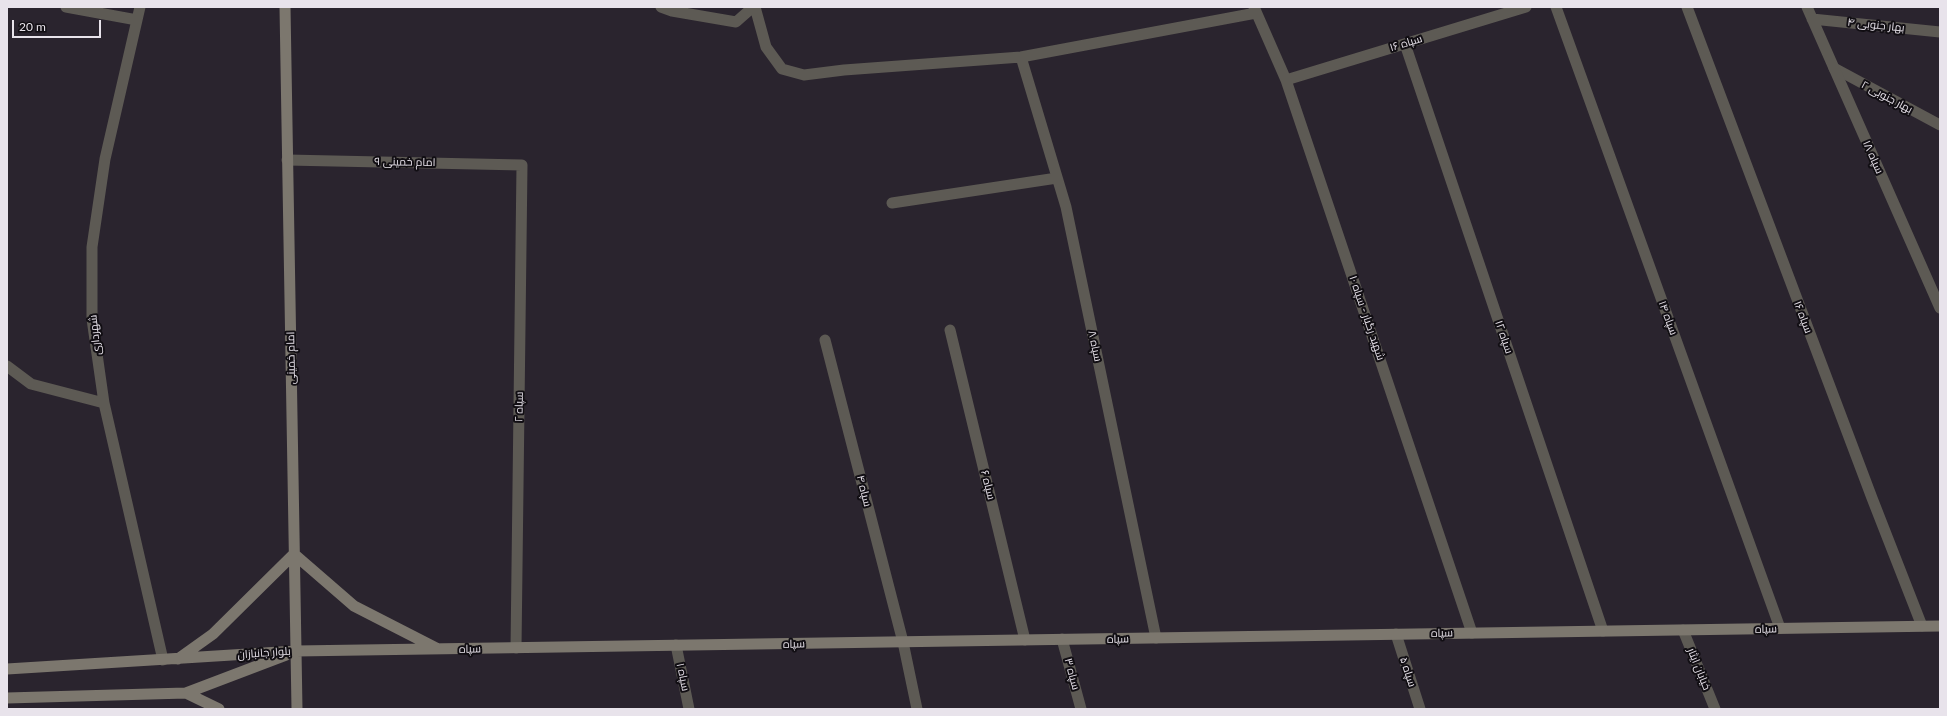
<!DOCTYPE html>
<html>
<head>
<meta charset="utf-8">
<style>
	body { margin:0 }
	#map { position:relative; width:1947px; height:716px; overflow:hidden; background:#2a242e; font-family:Lato,sans-serif }
	canvas { display:block }
	.frame { position:absolute; inset:0; border:8px solid #e8e3eb; pointer-events:none }
	.scale { position:absolute; left:12px; top:20px; width:89px; height:18px; box-sizing:border-box; border:2px solid #e8e3eb; border-top:0; padding-left:5px; font-size:12px; line-height:14px; white-space:nowrap; color:#e8e3eb; -webkit-text-stroke:3px #110e13; paint-order:stroke }
</style>
</head>
<body>
<div id="map">
<canvas width="1947" height="716"></canvas>
<div class="frame"></div>
<div class="scale">20 m</div>
</div>
<script>
const ctx = document.querySelector('canvas').getContext('2d');
ctx.lineJoin = 'round';
function strokePath(path, color, width, dash) { ctx.strokeStyle = color; ctx.lineWidth = width; ctx.lineCap = dash ? 'butt' : 'round'; ctx.setLineDash(dash || []); ctx.stroke(path); }
function drawText(font, color, halo, rows, align = 'center') {
  ctx.font = font + ' Lato,Cairo,sans-serif'; ctx.lineWidth = 4; ctx.setLineDash([]); ctx.textBaseline = 'middle'; ctx.strokeStyle = halo; ctx.fillStyle = color; for (const [text, x, y, turn = 0] of rows) {
    ctx.save(); ctx.translate(x, y); ctx.rotate((+turn || 0) * Math.PI / 180); ctx.textAlign = isNaN(turn) ? turn : align; if (halo) ctx.strokeText(text, 0, 0); ctx.fillText(text, 0, 0); ctx.restore();
  }
}
strokePath(new Path2D(`
	M 1834,68 L 1940,125
	M 950,330 L 1025,640
	M 825,340 L 903,642
	M 1062,639 L 1081,709
	M 676,645 L 689,709`), '#5d5a54', 11);
strokePath(new Path2D(`
	M 66,7 L 137,20
	M 140,7 L 105,159 L 92,247 L 92,319 L 104,403 L 163,660
	M 661,7 L 672,11 L 736,22 L 753,7
	M 755,7 L 766,47 L 782,69 L 804,75 L 844,70 L 1021,57 L 1256,13
	M 1254,7 L 1286,80 L 1472,633
	M 1556,7 L 1780,628
	M 1687,7 L 1872,498 L 1922,626
	M 1807,7 L 1940,308
	M 1812,19 L 1940,32
	M 1405,44 L 1603,631
	M 1021,57 L 1066,207 L 1156,638
	M 1286,80 L 1526,7
	M 287,160 L 522,165 L 516,648
	M 892,203 L 1057,178
	M 7,366 L 31,384 L 104,403
	M 1396,634 L 1420,709`), '#5d5a54', 11);
strokePath(new Path2D(`
	M 1683,630 L 1715,709
	M 903,642 L 917,709`), '#5d5a54', 11);
strokePath(new Path2D(`
	M 285,7 L 297,709
	M 178,659 L 213,634 L 294,554 L 354,606 L 436,648
	M 7,669 L 296,651 L 1940,626
	M 186,693 L 219,709
	M 7,698 L 186,693 L 286,655`), '#7c776e', 11);
drawText('11px', '#e8e3eb', '#110e13', [
	["بهار جنوبی ۴",1876,25,6],
	["سپاه ۱۶",1406,43,-17],
	["بهار جنوبی ۲",1887,97,28],
	["سپاه ۱۸",1873,157,66],
	["امام خمینی ۹",405,162,1],
	["سپاه ۱۶",1803,317,69],
	["شهید رگبار - سپاه ۱۰",1367,318,71],
	["سپاه ۱۴",1668,318,70],
	["شهرداری",95,335,-96],
	["سپاه ۱۲",1504,337,71],
	["سپاه ۸",1095,346,78],
	["امام خمینی",291,358,-91],
	["سپاه ۲",519,407,-89],
	["سپاه ۶",988,485,76],
	["سپاه ۴",864,491,76],
	["سپاه",1766,629,-1],
	["سپاه",1442,633,-1],
	["سپاه",1118,639,-1],
	["سپاه",794,644,-1],
	["سپاه",470,649,-1],
	["بلوار جانبازان",264,653,-4],
	["خیابان ایثار",1699,669,68],
	["سپاه ۵",1408,672,72],
	["سپاه ۳",1072,674,75],
	["سپاه ۱",683,677,78]
]);
</script>
</body>
</html>
